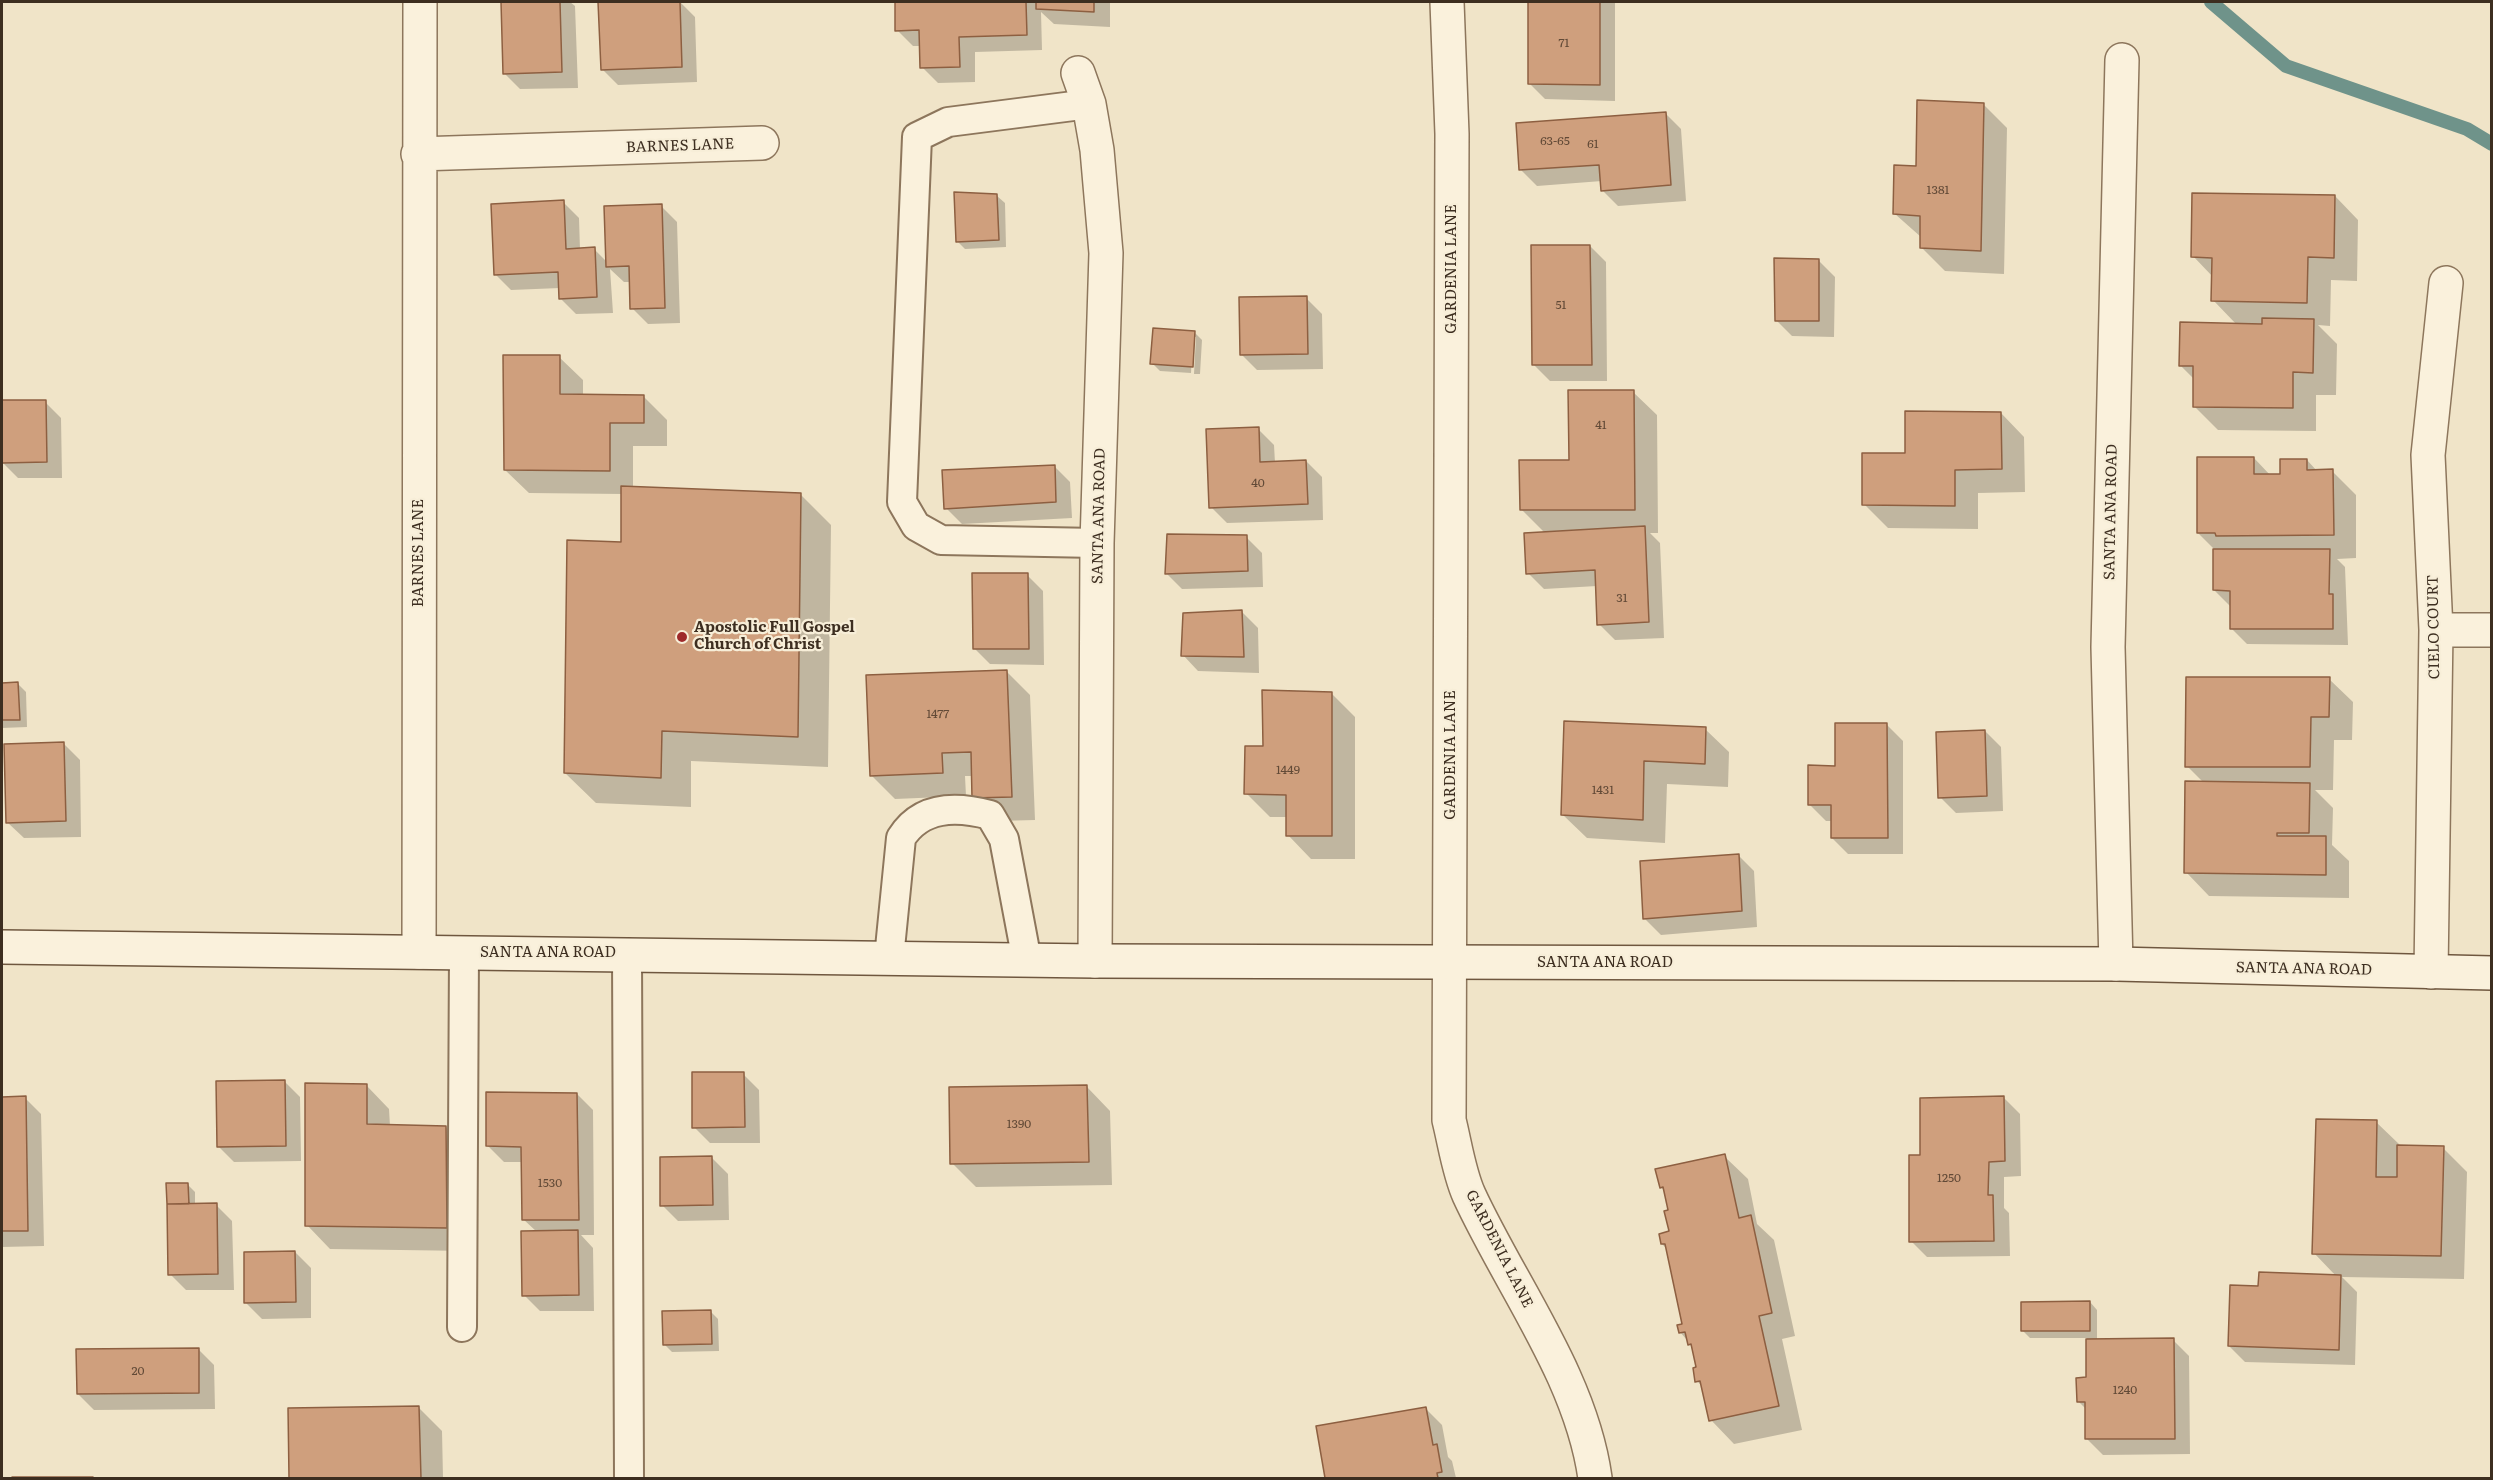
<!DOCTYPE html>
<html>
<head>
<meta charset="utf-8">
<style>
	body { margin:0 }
	#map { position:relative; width:2493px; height:1480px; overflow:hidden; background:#f0e4c8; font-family:Literata,serif }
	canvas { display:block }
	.frame { position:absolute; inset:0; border:3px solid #3d2e20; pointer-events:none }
</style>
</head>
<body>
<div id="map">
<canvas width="2493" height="1480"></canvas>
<div class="frame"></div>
</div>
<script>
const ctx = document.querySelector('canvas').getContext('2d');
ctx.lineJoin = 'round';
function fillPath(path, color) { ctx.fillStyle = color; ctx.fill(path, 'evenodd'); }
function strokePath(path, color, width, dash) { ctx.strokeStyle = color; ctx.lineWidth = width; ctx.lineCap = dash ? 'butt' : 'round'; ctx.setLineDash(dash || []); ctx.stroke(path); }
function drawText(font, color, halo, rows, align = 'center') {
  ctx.font = font + ' Literata,serif'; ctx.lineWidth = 4.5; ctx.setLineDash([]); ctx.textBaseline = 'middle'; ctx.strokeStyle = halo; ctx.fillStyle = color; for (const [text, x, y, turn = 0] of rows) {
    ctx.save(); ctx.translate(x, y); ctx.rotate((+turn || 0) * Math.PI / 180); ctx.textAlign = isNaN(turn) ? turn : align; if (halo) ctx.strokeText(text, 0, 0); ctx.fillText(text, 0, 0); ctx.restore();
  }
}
fillPath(new Path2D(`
	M 502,2 L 570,2 L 575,6 L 578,88 L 520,89 L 504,73 Z
	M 680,2 L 695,17 L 697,82 L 618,85 L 602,69 L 600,3 Z
	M 896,2 L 1110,2 L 1110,27 L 1054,24 L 1041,12 L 1042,50 L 975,52 L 975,82 L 938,83 L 922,67 L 921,46 L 913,46 L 897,30 Z
	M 1530,2 L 1615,2 L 1615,101 L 1545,99 L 1529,83 Z
	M 1983,104 L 2007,128 L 2004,274 L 1945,271 L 1921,247 L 1921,237 L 1895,214 L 1918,167 Z
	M 1665,113 L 1681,129 L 1686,201 L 1618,206 L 1602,190 L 1602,181 L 1537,186 L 1521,170 Z
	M 997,196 L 1005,203 L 1006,247 L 965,249 L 957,241 Z
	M 2335,196 L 2358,220 L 2357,281 L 2331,280 L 2330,326 L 2318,325 L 2337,344 L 2336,395 L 2316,395 L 2316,431 L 2218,430 L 2194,406 L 2194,379 L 2180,365 L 2237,325 L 2213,300 L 2213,277 L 2193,256 Z
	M 563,202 L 579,218 L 580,250 L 594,249 L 607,262 L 661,206 L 677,222 L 680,323 L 648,324 L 632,308 L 631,282 L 624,282 L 610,269 L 613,313 L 576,314 L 560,298 L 560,288 L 511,290 L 495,274 Z
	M 1590,246 L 1606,262 L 1607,381 L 1550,381 L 1534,365 Z
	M 1819,261 L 1835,277 L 1834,337 L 1792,336 L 1776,320 Z
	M 1306,298 L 1322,314 L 1323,369 L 1257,370 L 1241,354 Z
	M 1194,332 L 1202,340 L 1200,374 L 1194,374 L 1196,337 L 1193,337 L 1191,373 L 1160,371 L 1152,363 Z
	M 559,357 L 583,380 L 583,396 L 643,396 L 667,420 L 667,446 L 633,446 L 633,488 L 800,494 L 831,525 L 828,767 L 691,761 L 691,807 L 596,803 L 565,773 L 622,544 L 623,494 L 529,493 L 505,470 Z
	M 1633,392 L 1657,415 L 1658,533 L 1650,533 L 1660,543 L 1664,638 L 1615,640 L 1599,624 L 1597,586 L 1544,589 L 1528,573 L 1545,533 L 1521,509 L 1571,461 Z
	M 2,402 L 45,402 L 61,418 L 62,478 L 18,478 L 2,462 Z
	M 2001,413 L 2024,437 L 2025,492 L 1978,493 L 1978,529 L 1888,528 L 1864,504 L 1907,454 Z
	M 1258,429 L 1274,445 L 1275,463 L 1306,461 L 1322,477 L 1323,520 L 1227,523 L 1211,507 Z
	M 2254,458 L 2271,476 L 2282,476 L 2307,460 L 2317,471 L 2332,471 L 2356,495 L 2356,558 L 2337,559 L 2345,567 L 2348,645 L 2247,644 L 2231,628 L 2230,606 L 2214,590 L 2214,549 L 2198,533 Z
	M 1054,466 L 1070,482 L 1072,518 L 962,524 L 946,508 Z
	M 1246,537 L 1262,553 L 1263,587 L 1182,589 L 1166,573 Z
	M 1027,575 L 1043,591 L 1044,665 L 990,664 L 974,648 Z
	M 1242,612 L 1258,628 L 1259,673 L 1198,671 L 1183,655 Z
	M 1007,672 L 1030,695 L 1035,820 L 997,821 L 974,798 L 973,776 L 965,776 L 966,796 L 895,799 L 871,775 Z
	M 2329,679 L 2353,702 L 2352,740 L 2334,740 L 2333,790 L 2315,790 L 2333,808 L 2332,845 L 2349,861 L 2349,898 L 2209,896 L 2186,872 L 2204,783 L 2187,766 Z
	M 2,684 L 18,684 L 26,692 L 27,727 L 2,728 Z
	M 1331,693 L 1355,717 L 1355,859 L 1311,859 L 1288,835 L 1288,817 L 1270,817 L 1246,793 L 1264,747 Z
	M 1565,722 L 1705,729 L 1729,752 L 1728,787 L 1667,784 L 1665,843 L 1587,838 L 1563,815 Z
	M 1887,725 L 1903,741 L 1903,854 L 1848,854 L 1832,838 L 1832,821 L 1826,821 L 1810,805 L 1837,767 Z
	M 1985,731 L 2001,747 L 2003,811 L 1956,813 L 1940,797 Z
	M 64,744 L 80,760 L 81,837 L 24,838 L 7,822 Z
	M 1738,855 L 1754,871 L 1757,927 L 1661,935 L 1645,919 Z
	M 743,1074 L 759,1090 L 760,1143 L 710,1143 L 694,1127 Z
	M 284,1081 L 300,1097 L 301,1161 L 234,1162 L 218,1146 Z
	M 366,1085 L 389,1109 L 390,1126 L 446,1127 L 469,1151 L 470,1251 L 330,1249 L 307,1225 Z
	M 1087,1087 L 1110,1111 L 1112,1185 L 976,1187 L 952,1163 Z
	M 577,1094 L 593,1110 L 594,1235 L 581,1235 L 593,1248 L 594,1311 L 540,1311 L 524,1295 L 537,1232 L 523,1219 L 523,1162 L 504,1162 L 488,1146 Z
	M 2,1098 L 25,1098 L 41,1114 L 44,1246 L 2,1247 Z
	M 2004,1098 L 2020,1114 L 2021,1176 L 2004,1177 L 2004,1208 L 2009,1213 L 2010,1256 L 1927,1257 L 1911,1241 L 1922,1156 Z
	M 2376,1122 L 2400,1145 L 2443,1148 L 2467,1172 L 2464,1279 L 2342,1277 L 2357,1292 L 2355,1365 L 2245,1362 L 2229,1346 L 2260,1287 L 2336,1276 L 2314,1253 Z
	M 1724,1156 L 1748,1179 L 1757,1224 L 1774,1240 L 1795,1336 L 1782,1339 L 1802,1430 L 1734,1444 L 1711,1420 L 1703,1387 L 1697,1381 L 1698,1368 L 1694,1348 L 1680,1332 L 1683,1325 L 1667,1249 L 1662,1244 L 1670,1232 L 1670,1211 L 1666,1192 L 1661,1187 Z
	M 712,1158 L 728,1174 L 729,1220 L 678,1221 L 662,1205 Z
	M 187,1184 L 195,1192 L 195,1205 L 216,1205 L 232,1221 L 234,1290 L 186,1290 L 170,1274 Z
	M 295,1252 L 311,1268 L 311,1318 L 262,1319 L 246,1303 Z
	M 2090,1302 L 2097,1310 L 2097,1340 L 2173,1340 L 2189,1356 L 2190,1454 L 2103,1455 L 2087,1439 L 2087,1410 L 2078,1401 L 2087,1379 L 2087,1338 L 2030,1338 L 2022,1330 Z
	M 710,1311 L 718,1319 L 719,1351 L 672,1352 L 664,1344 Z
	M 198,1349 L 214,1365 L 215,1409 L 94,1410 L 78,1394 Z
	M 419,1408 L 442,1431 L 443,1478 L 291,1478 L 290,1410 Z
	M 1426,1409 L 1442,1425 L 1448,1457 L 1452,1461 L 1456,1478 L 1327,1478 L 1318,1428 Z`), '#0003');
strokePath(new Path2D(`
	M 2211,2 L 2286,66 L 2467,129 L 2492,144`), '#6f938a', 14);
const building = new Path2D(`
	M 501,2 L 560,2 L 562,72 L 503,74 Z
	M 598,2 L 680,2 L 682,67 L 601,70 Z
	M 895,2 L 1026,2 L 1027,35 L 959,37 L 960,67 L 920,68 L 919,30 L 895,31 Z
	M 1036,2 L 1094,2 L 1094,12 L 1036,9 Z
	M 1528,2 L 1600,2 L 1600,85 L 1528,84 Z
	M 1917,100 L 1984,103 L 1981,251 L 1920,248 L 1920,216 L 1893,214 L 1894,165 L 1916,166 Z
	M 1666,112 L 1671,185 L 1601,191 L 1599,165 L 1519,170 L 1516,123 Z
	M 954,192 L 997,194 L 999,240 L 956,242 Z
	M 2192,193 L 2335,195 L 2334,258 L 2308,257 L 2307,303 L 2211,301 L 2212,258 L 2191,257 Z
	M 564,200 L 566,249 L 595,247 L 597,297 L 559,299 L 558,272 L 494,275 L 491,204 Z
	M 662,204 L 665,308 L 630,309 L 629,266 L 606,267 L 604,206 Z
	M 1531,245 L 1590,245 L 1592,365 L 1532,365 Z
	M 1774,258 L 1819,259 L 1819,321 L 1775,321 Z
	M 1307,296 L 1308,354 L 1240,355 L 1239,297 Z
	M 2262,318 L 2314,319 L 2313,373 L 2293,372 L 2293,408 L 2193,407 L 2193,366 L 2179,366 L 2180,322 L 2262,324 Z
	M 1153,328 L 1195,331 L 1193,367 L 1150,364 Z
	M 503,355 L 560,355 L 560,394 L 644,395 L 644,423 L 610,423 L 610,471 L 504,470 Z
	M 1568,390 L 1634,390 L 1635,510 L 1520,510 L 1519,460 L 1569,460 Z
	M 2,400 L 46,400 L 47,462 L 2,463 Z
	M 1905,411 L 2001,412 L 2002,469 L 1955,470 L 1955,506 L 1862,505 L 1862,453 L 1905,453 Z
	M 1259,427 L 1260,462 L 1306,460 L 1308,504 L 1209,508 L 1206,429 Z
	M 2197,457 L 2254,457 L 2254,474 L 2280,474 L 2280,459 L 2307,459 L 2307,470 L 2333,469 L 2334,535 L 2216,536 L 2215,533 L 2197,533 Z
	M 1055,465 L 1056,502 L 944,509 L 942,470 Z
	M 621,486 L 801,493 L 798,737 L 662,731 L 661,778 L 564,773 L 567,540 L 621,542 Z
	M 1645,526 L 1649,622 L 1597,625 L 1595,570 L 1526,574 L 1524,533 Z
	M 1167,534 L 1247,535 L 1248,571 L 1165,574 Z
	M 2213,549 L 2330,549 L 2329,594 L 2333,594 L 2333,629 L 2230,629 L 2230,591 L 2213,590 Z
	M 972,573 L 1028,573 L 1029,649 L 973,649 Z
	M 1242,610 L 1244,657 L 1181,656 L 1183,613 Z
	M 1007,670 L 1012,797 L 972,798 L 971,752 L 942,753 L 943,773 L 870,776 L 866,675 Z
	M 2186,677 L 2330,677 L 2329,717 L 2311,717 L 2310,767 L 2185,767 Z
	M 18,682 L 20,720 L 2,720 L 2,683 Z
	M 1262,690 L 1332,692 L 1332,836 L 1286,836 L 1286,795 L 1244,794 L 1245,746 L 1263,746 Z
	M 1564,721 L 1706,727 L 1705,764 L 1644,761 L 1643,820 L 1561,815 Z
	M 1835,723 L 1887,723 L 1888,838 L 1831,838 L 1831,805 L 1808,805 L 1808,765 L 1835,766 Z
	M 1985,730 L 1987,796 L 1938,798 L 1936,732 Z
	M 64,742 L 66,821 L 6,823 L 4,744 Z
	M 2185,781 L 2310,783 L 2309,833 L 2277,833 L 2277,836 L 2326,836 L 2326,875 L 2184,873 Z
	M 1739,854 L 1742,911 L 1643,919 L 1640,861 Z
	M 692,1072 L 744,1072 L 745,1127 L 692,1128 Z
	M 285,1080 L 286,1146 L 217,1147 L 216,1081 Z
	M 305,1083 L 367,1084 L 367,1124 L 446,1126 L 447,1228 L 305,1226 Z
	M 1087,1085 L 1089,1162 L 950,1164 L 949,1087 Z
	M 486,1092 L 577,1093 L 579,1220 L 522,1220 L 521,1147 L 486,1146 Z
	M 26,1096 L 28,1231 L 2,1231 L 2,1097 Z
	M 2004,1096 L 2005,1161 L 1989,1162 L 1988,1195 L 1993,1195 L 1994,1241 L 1909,1242 L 1909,1155 L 1920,1155 L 1920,1098 Z
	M 2316,1119 L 2377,1120 L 2376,1177 L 2397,1177 L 2397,1145 L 2444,1146 L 2441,1256 L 2312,1254 Z
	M 1725,1154 L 1739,1218 L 1751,1215 L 1772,1313 L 1759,1316 L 1779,1406 L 1709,1421 L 1700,1381 L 1695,1382 L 1693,1368 L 1696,1367 L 1691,1344 L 1688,1345 L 1685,1332 L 1679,1333 L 1677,1325 L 1682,1324 L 1665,1244 L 1661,1244 L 1659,1234 L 1669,1231 L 1664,1211 L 1668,1210 L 1663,1187 L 1660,1188 L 1655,1169 Z
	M 712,1156 L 713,1205 L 660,1206 L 660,1157 Z
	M 166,1183 L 188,1183 L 189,1204 L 167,1204 Z
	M 217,1203 L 218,1274 L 168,1275 L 167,1204 Z
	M 578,1230 L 579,1295 L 522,1296 L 521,1231 Z
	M 295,1251 L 296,1302 L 244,1303 L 244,1252 Z
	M 2259,1272 L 2341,1275 L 2339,1350 L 2228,1346 L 2230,1285 L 2258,1286 Z
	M 2090,1301 L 2090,1331 L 2021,1331 L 2021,1302 Z
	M 711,1310 L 712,1344 L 663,1345 L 662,1311 Z
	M 2174,1338 L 2175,1439 L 2085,1439 L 2085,1402 L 2077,1402 L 2076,1378 L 2086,1377 L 2086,1339 Z
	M 199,1348 L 199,1393 L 77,1394 L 76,1349 Z
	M 419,1406 L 421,1478 L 289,1478 L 288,1408 Z
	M 1426,1407 L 1433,1445 L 1437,1444 L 1442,1472 L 1437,1473 L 1438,1478 L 1325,1478 L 1316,1426 Z
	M 12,1477 L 93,1477 L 93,1478 L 12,1478 Z`);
fillPath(building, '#cf9f7d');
strokePath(building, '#8d5f41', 1.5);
const lane = new Path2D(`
	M 1089,104 L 948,122 L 917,137 L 902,502 L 916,526 L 941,540 L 1097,543
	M 627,953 L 629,1478
	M 889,958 L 901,838 C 921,806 956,806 990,815 L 1004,839 L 1027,961
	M 462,1327 L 464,953`);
const street = new Path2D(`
	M 1447,2 L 1452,134 L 1449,1120 C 1455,1144 1459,1173 1469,1195 C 1511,1286 1581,1377 1595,1478
	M 1078,73 L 1089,104 L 1097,150 L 1106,253 L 1097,543 L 1095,961
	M 418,154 L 762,143
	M 2436,630 L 2492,630
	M 419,952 L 420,2
	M 2116,964 L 2108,647 L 2122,60
	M 2431,972 L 2436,630 L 2428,455 L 2446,283`);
const secondary = new Path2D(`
	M 2,947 L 1095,961 L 2116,964 L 2492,973`);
strokePath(lane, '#8d765c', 32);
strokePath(street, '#8d765c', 36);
strokePath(secondary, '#6f573f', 36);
strokePath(lane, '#faf1dc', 28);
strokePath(street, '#faf1dc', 33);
strokePath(secondary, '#faf1dc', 33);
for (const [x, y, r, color] of [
	[682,637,6,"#9e2a2b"]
]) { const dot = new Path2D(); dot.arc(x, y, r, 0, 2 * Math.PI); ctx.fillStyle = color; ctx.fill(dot); strokePath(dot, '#f7eed8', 2); }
drawText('12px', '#624a37', null, [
	["71",1564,43],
	["63-65",1555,141],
	["61",1593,144],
	["1381",1938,190],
	["51",1561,305],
	["41",1601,425],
	["40",1258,483],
	["31",1622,598],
	["1477",938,714],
	["1449",1288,770],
	["1431",1603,790],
	["1390",1019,1124],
	["1250",1949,1178],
	["1530",550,1183],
	["20",138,1371],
	["1240",2125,1390]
]);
drawText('15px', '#3d2e20', '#f7eed8', [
	["BARNES LANE",680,146,-2],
	["GARDENIA LANE",1452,269,-90],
	["SANTA ANA ROAD",2111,512,-89],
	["SANTA ANA ROAD",1099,516,-89],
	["BARNES LANE",419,553,-90],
	["CIELO COURT",2434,627,-91],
	["GARDENIA LANE",1451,755,-90],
	["SANTA ANA ROAD",548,953],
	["SANTA ANA ROAD",1605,963],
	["SANTA ANA ROAD",2304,969,1],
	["GARDENIA LANE",1499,1249,63]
]);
drawText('bold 15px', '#3d2e20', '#f7eed8', [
	["Apostolic Full Gospel",694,628],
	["Church of Christ",694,645]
], 'left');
</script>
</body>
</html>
